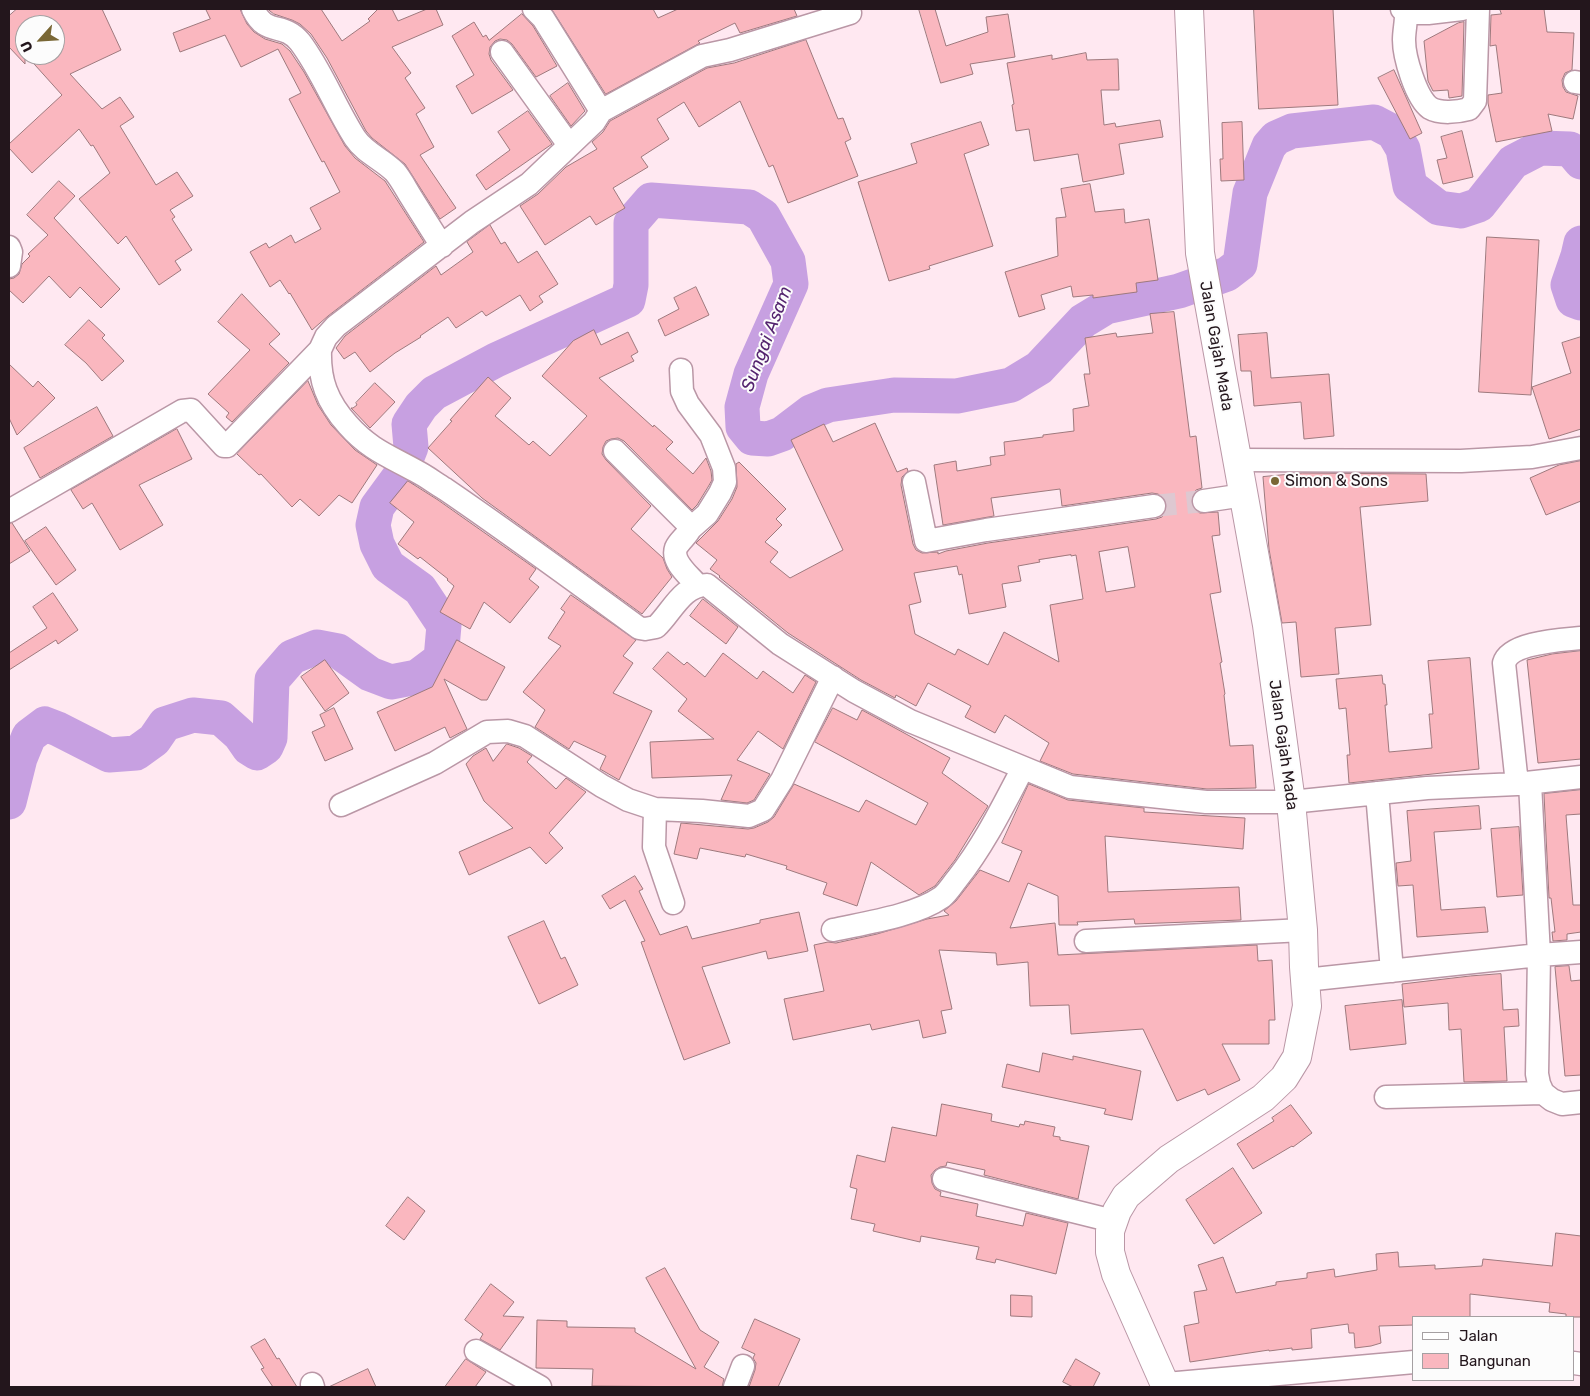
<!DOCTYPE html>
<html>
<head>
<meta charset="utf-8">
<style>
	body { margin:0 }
	#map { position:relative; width:1590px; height:1396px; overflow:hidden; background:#ffe8f1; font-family:Rubik,sans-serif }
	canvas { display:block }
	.frame { position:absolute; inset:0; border:10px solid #23161c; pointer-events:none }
	.legend { position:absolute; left:1412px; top:1316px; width:162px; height:65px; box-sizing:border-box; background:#fcfcfc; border:1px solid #a5a0a2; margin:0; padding:6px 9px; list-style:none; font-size:15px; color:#23161c }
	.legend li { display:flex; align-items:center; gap:10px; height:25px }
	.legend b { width:25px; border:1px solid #a5a0a2 }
	.north { position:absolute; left:15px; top:15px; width:50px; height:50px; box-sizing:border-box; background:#fcfcfc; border:1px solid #a5a0a2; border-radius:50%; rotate:244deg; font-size:14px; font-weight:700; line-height:20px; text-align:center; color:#23161c }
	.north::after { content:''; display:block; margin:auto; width:18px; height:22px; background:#796735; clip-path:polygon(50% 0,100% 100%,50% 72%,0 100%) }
</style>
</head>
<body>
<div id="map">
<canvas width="1590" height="1396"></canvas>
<div class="frame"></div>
<ul class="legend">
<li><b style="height:6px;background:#fff"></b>Jalan</li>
<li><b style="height:14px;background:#fab7bf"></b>Bangunan</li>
</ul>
<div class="north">U</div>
</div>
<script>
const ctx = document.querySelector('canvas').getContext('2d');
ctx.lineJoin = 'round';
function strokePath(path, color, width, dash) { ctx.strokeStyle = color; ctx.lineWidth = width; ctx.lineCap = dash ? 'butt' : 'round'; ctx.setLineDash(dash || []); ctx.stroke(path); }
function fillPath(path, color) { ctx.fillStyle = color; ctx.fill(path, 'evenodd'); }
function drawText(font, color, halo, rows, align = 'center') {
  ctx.font = font + ' Rubik,sans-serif'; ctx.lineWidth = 4; ctx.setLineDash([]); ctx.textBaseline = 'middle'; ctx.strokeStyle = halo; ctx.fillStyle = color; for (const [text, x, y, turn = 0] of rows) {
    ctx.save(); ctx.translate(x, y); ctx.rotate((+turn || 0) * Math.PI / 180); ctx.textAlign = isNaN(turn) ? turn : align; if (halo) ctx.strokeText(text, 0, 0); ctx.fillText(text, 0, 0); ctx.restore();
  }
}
strokePath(new Path2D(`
	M 1581,243 L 1578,256 L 1568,285 L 1573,300 L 1581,303
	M 9,802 L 20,758 L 29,736 L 45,724 L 58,729 L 109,755 L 136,753 L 154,740 L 165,724 L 193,715 L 221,718 L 240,735 L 249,748 L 257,753 L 266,747 L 270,738 L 272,680 L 292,657 L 317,647 L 338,651 L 370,674 L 391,682 L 417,677 L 441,659 L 444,625 L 420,589 L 388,566 L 377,544 L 373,525 L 377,507 L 399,477 L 411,447 L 409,424 L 421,406 L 434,393 L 496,360 L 628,300 L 631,285 L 631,223 L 651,200 L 749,207 L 763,216 L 788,261 L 791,284 L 751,374 L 742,407 L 743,427 L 752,438 L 768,439 L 782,434 L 811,412 L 828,405 L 894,395 L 957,396 L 1011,385 L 1039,368 L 1083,321 L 1106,307 L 1179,291 L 1227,274 L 1240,264 L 1250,193 L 1269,146 L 1276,138 L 1292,131 L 1374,122 L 1393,132 L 1403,149 L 1410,186 L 1439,208 L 1461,211 L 1479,205 L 1513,162 L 1540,148 L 1570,149 L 1581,162`), '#c7a0e1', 35);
const building = new Path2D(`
	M 17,9 L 102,9 L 121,50 L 70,74 L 102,109 L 120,97 L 134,117 L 120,126 L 156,185 L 177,172 L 193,196 L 170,210 L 175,217 L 172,219 L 192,250 L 175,261 L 181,270 L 159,285 L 126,236 L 118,244 L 79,199 L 110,173 L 93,145 L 91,146 L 79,129 L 32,173 L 9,148 L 9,144 L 62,95 L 26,55 L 55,55 L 55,25 L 25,25 L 25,64 L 9,47 L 9,16 Z
	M 206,9 L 240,9 L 247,24 L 254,32 L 265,39 L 282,44 L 290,51 L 304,72 L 345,146 L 355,158 L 385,181 L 424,242 L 328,316 L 312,330 L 290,293 L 289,294 L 280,280 L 270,287 L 250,252 L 266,243 L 269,248 L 291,235 L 295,243 L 321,229 L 310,208 L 340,192 L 324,161 L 322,162 L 313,145 L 289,99 L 301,93 L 278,49 L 241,67 L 225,35 L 180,52 L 173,33 L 210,19 Z
	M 268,9 L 321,9 L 342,41 L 370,21 L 368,19 L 378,9 L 392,9 L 398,21 L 427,9 L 436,9 L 443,25 L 392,47 L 411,73 L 405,78 L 425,108 L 416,114 L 434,147 L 420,155 L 456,208 L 440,219 L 405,164 L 372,138 L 366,131 L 327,58 L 311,34 L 300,24 L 292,20 L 274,14 Z
	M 552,9 L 653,9 L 658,18 L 678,9 L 794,9 L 797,16 L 740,33 L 735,23 L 698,41 L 700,43 L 606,94 Z
	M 919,9 L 935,9 L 946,46 L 988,32 L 986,17 L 1008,14 L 1015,57 L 970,64 L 973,74 L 941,83 Z
	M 1254,9 L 1333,9 L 1338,105 L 1259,109 Z
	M 1500,9 L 1544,9 L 1547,32 L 1574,33 L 1572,70 L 1565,73 L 1562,80 L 1563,87 L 1566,92 L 1578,96 L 1573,119 L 1548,114 L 1552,131 L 1496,142 L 1488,103 L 1488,95 L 1502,93 L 1496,45 L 1490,46 L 1491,15 L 1501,14 Z
	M 522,14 L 533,26 L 557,66 L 536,77 L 512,44 L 507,40 L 500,39 L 495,41 L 490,47 L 489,54 L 491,60 L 513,90 L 472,114 L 456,86 L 474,75 L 452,36 L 474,22 L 483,37 L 486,35 L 489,40 Z
	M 1464,22 L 1462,96 L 1449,98 L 1448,90 L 1433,91 L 1428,81 L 1424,41 L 1458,23 Z
	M 806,40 L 838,119 L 843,118 L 851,139 L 845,142 L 858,176 L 788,203 L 773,165 L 769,167 L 740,101 L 699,127 L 684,102 L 657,119 L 669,139 L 641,157 L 648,167 L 613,188 L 625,208 L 596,225 L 590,216 L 545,245 L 520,206 L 538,194 L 566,167 L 597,149 L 592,142 L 603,132 L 610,121 L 707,68 L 734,63 Z
	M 1086,53 L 1087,60 L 1118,59 L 1119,90 L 1101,90 L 1104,125 L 1115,123 L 1116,127 L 1160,120 L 1163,137 L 1119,144 L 1124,174 L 1083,182 L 1078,154 L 1034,161 L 1029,129 L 1016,131 L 1012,105 L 1014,104 L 1007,63 L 1052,55 L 1052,59 Z
	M 1394,70 L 1422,133 L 1410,139 L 1378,78 Z
	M 568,83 L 585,111 L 571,126 L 550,96 Z
	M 528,111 L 552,144 L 486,190 L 476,175 L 510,150 L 498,132 Z
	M 981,122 L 989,145 L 964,154 L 993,246 L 929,266 L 930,269 L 889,281 L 858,182 L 917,163 L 911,144 Z
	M 1242,122 L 1244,180 L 1221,181 L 1220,159 L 1223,159 L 1222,123 Z
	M 1462,131 L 1473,177 L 1443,184 L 1437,160 L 1447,158 L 1441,137 Z
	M 59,181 L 75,196 L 54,218 L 120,289 L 101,308 L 80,287 L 70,298 L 49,276 L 23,303 L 9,290 L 9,279 L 14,278 L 19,274 L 22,264 L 30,256 L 28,254 L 48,235 L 27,215 Z
	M 1090,184 L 1095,212 L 1124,209 L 1125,223 L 1149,219 L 1158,280 L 1136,283 L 1137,292 L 1093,298 L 1093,295 L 1073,297 L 1071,286 L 1041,295 L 1045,309 L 1019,317 L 1005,272 L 1058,256 L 1056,218 L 1066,217 L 1061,189 Z
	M 490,225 L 501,244 L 505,242 L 518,263 L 537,251 L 558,284 L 539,296 L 543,302 L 530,311 L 520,295 L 486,316 L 482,311 L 456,328 L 448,317 L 420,336 L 421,337 L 395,353 L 370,372 L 355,352 L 344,359 L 336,348 L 345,336 L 436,266 L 441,275 L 473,252 L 467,242 Z
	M 1487,237 L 1539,240 L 1531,395 L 1479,392 Z
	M 696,287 L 709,315 L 665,336 L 658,320 L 679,309 L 674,298 Z
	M 242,294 L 280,334 L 269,344 L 289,363 L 232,422 L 226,417 L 229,413 L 208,394 L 250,350 L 218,322 Z
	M 1174,312 L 1190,437 L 1196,436 L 1202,488 L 1196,490 L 1192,496 L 1191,503 L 1194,510 L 1200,513 L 1218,512 L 1220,535 L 1212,536 L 1221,592 L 1210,594 L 1222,662 L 1220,663 L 1225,694 L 1224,695 L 1230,746 L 1253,745 L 1256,788 L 1207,789 L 1073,774 L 1040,761 L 1049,743 L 1005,715 L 995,733 L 965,717 L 971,706 L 928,683 L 916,706 L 896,695 L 895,698 L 861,680 L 788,633 L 719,577 L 720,576 L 710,569 L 717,560 L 696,543 L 718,521 L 732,499 L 737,487 L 736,464 L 739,462 L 786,509 L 776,519 L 782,525 L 765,542 L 778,552 L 770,562 L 790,578 L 843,550 L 791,440 L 824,424 L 833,442 L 875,423 L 897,472 L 907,468 L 908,471 L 902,477 L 901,485 L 913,544 L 916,550 L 922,553 L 938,552 L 938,554 L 946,551 L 988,543 L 1156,519 L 1162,517 L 1166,510 L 1167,504 L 1164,498 L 1158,494 L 1152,493 L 1062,506 L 1060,489 L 991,498 L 994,516 L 943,525 L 934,465 L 956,461 L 957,471 L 991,465 L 990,457 L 1005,455 L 1004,442 L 1043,437 L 1043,435 L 1074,431 L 1073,409 L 1089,406 L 1084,374 L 1090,374 L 1085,338 L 1116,333 L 1117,337 L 1153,333 L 1150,314 ZM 1128,547 L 1135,587 L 1106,592 L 1099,552 ZM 1071,555 L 1071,556 L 1076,555 L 1083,599 L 1050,605 L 1059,662 L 1004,632 L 988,665 L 958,649 L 955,655 L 915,634 L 909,605 L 921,602 L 914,573 L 957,566 L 959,575 L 962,574 L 969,614 L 1006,607 L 1002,584 L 1021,581 L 1018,566 L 1040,562 L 1039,560 Z
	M 89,320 L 105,335 L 102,338 L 124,361 L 102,381 L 86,363 L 65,345 Z
	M 594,330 L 601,345 L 628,332 L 638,352 L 631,356 L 634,361 L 599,378 L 653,427 L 654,425 L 673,442 L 666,449 L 693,474 L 706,458 L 711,471 L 712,480 L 708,487 L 697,505 L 692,510 L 624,441 L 618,438 L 611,439 L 606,441 L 603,447 L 602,454 L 606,460 L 651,506 L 631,529 L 663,558 L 667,569 L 672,577 L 642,614 L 482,498 L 428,448 L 452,421 L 450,420 L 488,377 L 511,398 L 495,416 L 529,445 L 533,441 L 550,456 L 587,416 L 542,376 L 573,341 Z
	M 1267,333 L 1271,378 L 1329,374 L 1334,436 L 1304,439 L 1301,402 L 1254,406 L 1251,371 L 1241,371 L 1238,335 Z
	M 1581,337 L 1581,429 L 1549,439 L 1532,387 L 1571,373 L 1562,343 Z
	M 9,364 L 33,387 L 38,381 L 55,398 L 17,435 L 9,418 Z
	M 308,381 L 318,405 L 331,425 L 355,450 L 377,465 L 352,503 L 339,495 L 319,516 L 300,499 L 292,507 L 261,474 L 259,475 L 237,454 Z
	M 375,383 L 395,402 L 370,428 L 351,408 L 353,408 L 357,405 L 356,403 Z
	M 97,407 L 113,436 L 40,478 L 24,448 Z
	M 177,429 L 192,459 L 139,485 L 163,525 L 120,550 L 92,503 L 83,509 L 71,490 Z
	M 1581,461 L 1581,501 L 1546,515 L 1530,478 L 1559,465 Z
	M 1303,473 L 1426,474 L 1428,501 L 1360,507 L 1371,625 L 1335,628 L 1339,674 L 1301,677 L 1296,622 L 1282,623 L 1269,549 L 1263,477 Z
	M 408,481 L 438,500 L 536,569 L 529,579 L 539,587 L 510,623 L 484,602 L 470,629 L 440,612 L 454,586 L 447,580 L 448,579 L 420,557 L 418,559 L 398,544 L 414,522 L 390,503 Z
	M 12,523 L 30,551 L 9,564 L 9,524 Z
	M 46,527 L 76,570 L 56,585 L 25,541 Z
	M 53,593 L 78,630 L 58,644 L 56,640 L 9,670 L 9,653 L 47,628 L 33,607 Z
	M 571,595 L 636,640 L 623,656 L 633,663 L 613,693 L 652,711 L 619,780 L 600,769 L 606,756 L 574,741 L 569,749 L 535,727 L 545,710 L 523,692 L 561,646 L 548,638 L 565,612 L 561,609 Z
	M 703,599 L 738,627 L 726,644 L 690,616 Z
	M 457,640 L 505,667 L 487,700 L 481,700 L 444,679 L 467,729 L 450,738 L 445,727 L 395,751 L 377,712 L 432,687 Z
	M 1581,651 L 1581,759 L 1538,763 L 1527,660 L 1552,654 Z
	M 668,652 L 684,665 L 687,662 L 705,677 L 723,653 L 757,679 L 763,671 L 793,693 L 805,675 L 816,682 L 783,749 L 758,731 L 737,760 L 770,774 L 754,800 L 747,803 L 721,800 L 732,775 L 652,778 L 650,742 L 714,739 L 678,711 L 687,699 L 653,669 Z
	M 1470,658 L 1479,769 L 1349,783 L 1347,755 L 1350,755 L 1346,708 L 1339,709 L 1336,679 L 1382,675 L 1383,684 L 1385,684 L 1387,705 L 1385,705 L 1389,752 L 1432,748 L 1429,714 L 1433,714 L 1428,661 Z
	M 325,660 L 349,693 L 325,711 L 301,677 Z
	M 334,708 L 353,749 L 325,761 L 312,732 L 325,726 L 320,715 Z
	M 833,708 L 857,720 L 862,710 L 950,758 L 942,773 L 988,806 L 955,860 L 935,886 L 919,895 L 871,862 L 857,906 L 823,894 L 827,883 L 786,869 L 787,866 L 746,854 L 745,857 L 700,848 L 697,859 L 674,854 L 681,823 L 748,829 L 754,828 L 768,822 L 774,817 L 794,784 L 859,812 L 866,800 L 916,825 L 928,803 L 815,742 Z
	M 507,744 L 519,748 L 532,756 L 527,762 L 556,789 L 566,778 L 586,792 L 549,833 L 563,848 L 546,864 L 530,847 L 469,875 L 459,852 L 513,828 L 484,801 L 466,764 L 473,756 L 486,748 L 493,761 Z
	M 1029,784 L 1068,800 L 1144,808 L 1144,812 L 1245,818 L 1243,849 L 1105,836 L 1108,892 L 1239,887 L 1241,920 L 1135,924 L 1134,919 L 1077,922 L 1078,925 L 1059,925 L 1058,896 L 1028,883 L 1010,928 L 1055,923 L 1058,955 L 1257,945 L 1258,961 L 1272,960 L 1275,1020 L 1269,1020 L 1269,1044 L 1222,1044 L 1240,1080 L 1208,1095 L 1205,1089 L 1177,1101 L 1143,1029 L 1071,1034 L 1069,1005 L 1030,1006 L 1028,962 L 997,965 L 996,953 L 939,950 L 952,1009 L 941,1011 L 946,1033 L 923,1038 L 919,1020 L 872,1030 L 870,1024 L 793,1040 L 784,999 L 824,991 L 814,945 L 828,942 L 836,943 L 877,934 L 927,919 L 949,915 L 944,911 L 956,901 L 980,870 L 1009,882 L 1022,851 L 1002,843 Z
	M 1581,790 L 1581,814 L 1566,815 L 1573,905 L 1581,905 L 1581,932 L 1567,934 L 1567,940 L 1553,941 L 1552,932 L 1555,932 L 1551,898 L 1549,898 L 1544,794 Z
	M 1479,806 L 1481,829 L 1434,832 L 1441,910 L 1485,907 L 1488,932 L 1417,937 L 1413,885 L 1398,886 L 1396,863 L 1411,861 L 1407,811 Z
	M 1519,827 L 1523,895 L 1497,897 L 1491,829 Z
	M 635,876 L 643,889 L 639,891 L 660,935 L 687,926 L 692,939 L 760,923 L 760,920 L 799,912 L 808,951 L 768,959 L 766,951 L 702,967 L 730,1043 L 684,1060 L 641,942 L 645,941 L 625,900 L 610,909 L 602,896 Z
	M 544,921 L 561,959 L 565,957 L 578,985 L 539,1004 L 508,937 Z
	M 1569,966 L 1571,981 L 1581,980 L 1581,1075 L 1565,1076 L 1555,967 Z
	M 1501,974 L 1503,1010 L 1518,1009 L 1519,1026 L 1504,1027 L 1507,1081 L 1464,1082 L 1461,1029 L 1449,1030 L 1448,1003 L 1404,1007 L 1402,984 L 1470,976 Z
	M 1402,1000 L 1406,1044 L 1350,1050 L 1345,1006 Z
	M 1043,1053 L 1073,1060 L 1073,1056 L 1141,1071 L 1132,1120 L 1104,1114 L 1106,1109 L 1002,1087 L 1007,1064 L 1039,1072 Z
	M 942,1104 L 992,1114 L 991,1121 L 1019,1127 L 1020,1124 L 1024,1125 L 1025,1121 L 1055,1127 L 1053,1136 L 1060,1137 L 1060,1140 L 1089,1146 L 1078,1199 L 984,1175 L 985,1170 L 947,1162 L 946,1166 L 940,1167 L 935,1170 L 931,1175 L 932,1183 L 935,1189 L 941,1192 L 940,1196 L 978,1204 L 976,1216 L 1023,1226 L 1026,1213 L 1068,1223 L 1056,1274 L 996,1259 L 995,1263 L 976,1259 L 979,1247 L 921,1236 L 920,1242 L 873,1231 L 875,1224 L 851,1219 L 857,1189 L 850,1187 L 857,1155 L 885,1162 L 892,1127 L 936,1136 Z
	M 1291,1105 L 1312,1133 L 1293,1147 L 1292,1146 L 1253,1169 L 1237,1144 L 1274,1121 L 1272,1118 Z
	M 1233,1168 L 1262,1213 L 1214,1244 L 1186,1200 Z
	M 408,1197 L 425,1211 L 404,1240 L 386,1226 Z
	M 1556,1233 L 1581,1236 L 1581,1317 L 1566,1317 L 1566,1314 L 1549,1312 L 1550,1303 L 1470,1294 L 1470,1317 L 1414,1317 L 1414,1325 L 1379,1326 L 1381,1343 L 1371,1346 L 1355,1348 L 1354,1333 L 1349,1333 L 1348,1324 L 1311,1329 L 1312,1348 L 1292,1350 L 1292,1348 L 1269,1351 L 1269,1350 L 1190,1362 L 1184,1326 L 1199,1323 L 1194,1292 L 1207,1290 L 1198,1265 L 1223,1257 L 1236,1293 L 1276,1285 L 1276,1282 L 1307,1278 L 1307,1273 L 1334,1269 L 1335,1277 L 1377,1270 L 1376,1254 L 1398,1252 L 1399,1267 L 1435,1265 L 1435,1269 L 1482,1266 L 1483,1259 L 1552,1266 Z
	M 665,1268 L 700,1330 L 719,1342 L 704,1367 L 724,1379 L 722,1387 L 592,1386 L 593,1369 L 536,1368 L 537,1320 L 567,1321 L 567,1327 L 635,1328 L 635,1332 L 696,1369 L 646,1278 Z
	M 491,1284 L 514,1302 L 503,1316 L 524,1317 L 500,1350 L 480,1339 L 483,1334 L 465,1320 Z
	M 1011,1295 L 1032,1296 L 1032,1317 L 1011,1316 Z
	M 755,1319 L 800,1339 L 778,1387 L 749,1387 L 755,1370 L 756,1363 L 753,1358 L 755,1354 L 742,1348 Z
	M 265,1339 L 277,1359 L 279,1358 L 297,1387 L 273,1387 L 261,1369 L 264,1368 L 251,1347 Z
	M 466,1359 L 486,1372 L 475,1387 L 445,1387 Z
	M 1076,1359 L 1100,1373 L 1093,1387 L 1073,1387 L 1063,1382 Z
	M 368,1369 L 376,1387 L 329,1387 Z`);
fillPath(building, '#fab7bf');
strokePath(building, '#9e797d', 1);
strokePath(new Path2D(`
	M 1154,506 L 1204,501`), '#dec8d1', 22, [22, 11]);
const street = new Path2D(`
	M 253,9 C 266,37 283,21 300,42 C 322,71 335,107 355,138 C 365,153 382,159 395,172 C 401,179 406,189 411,197 C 421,213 431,229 442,246
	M 534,9 L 543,18 L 601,111
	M 1402,9 L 1406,13 L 1428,13 L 1462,9
	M 1406,9 C 1407,19 1404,30 1404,40 C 1404,57 1416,98 1430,108 C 1440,114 1458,112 1469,109 L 1475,101 L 1478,9
	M 502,52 L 569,145
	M 1575,82 L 1581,83
	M 9,247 L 11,252 L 9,266
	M 320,350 C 319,380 327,402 348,425 C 369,449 389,456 416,471 C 426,476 435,483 445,489 C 511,534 575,581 639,628 L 645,629 L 656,627 C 672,612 682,585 707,585 L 780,644 L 854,691 L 910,721 L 1070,787 L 1206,802 L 1291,802 L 1427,788 L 1517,784 L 1581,777
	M 681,370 L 682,391 L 688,404 L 711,435 L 724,468 L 725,482 L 720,493 L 707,514 L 690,529
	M 615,451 L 687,523 L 690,529 C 687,536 679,541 676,548 C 671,562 690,576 697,585
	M 1238,460 L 1461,461 L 1532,457 L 1581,448
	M 914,482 L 926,541 L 986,530 L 1154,506
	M 1204,501 L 1244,495
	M 9,511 L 182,411 L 191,410 L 224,446 L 227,446 L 320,350 L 326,337 L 336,326 L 472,222 L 529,184 L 594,122 L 601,111 L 702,56 L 730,50 L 850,13
	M 1517,784 L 1504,663 C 1510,642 1563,640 1581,638
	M 1377,793 L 1392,971
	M 341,805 L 435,763 L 487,732 L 508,731 L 525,736 L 602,786 L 628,800 L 655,809 L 702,811 L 749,816 L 763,810 L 782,780 L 833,677
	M 655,809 L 654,847 L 673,903
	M 833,930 C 865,923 915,916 942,897 C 948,892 952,885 957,879 C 984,845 1003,806 1023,768
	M 1086,941 L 1303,930
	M 1581,952 L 1539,955 L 1537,1074 L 1539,1084 L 1543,1093 L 1552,1100 L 1562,1104 L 1581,1102
	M 1305,980 L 1539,955 L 1530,783
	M 1386,1097 L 1543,1093
	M 944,1179 L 1113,1221
	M 476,1351 L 540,1387
	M 1574,1363 L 1581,1364
	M 312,1384 L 313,1387
	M 1166,1384 L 1414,1362
	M 735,1387 L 743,1366`);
const secondary = new Path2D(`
	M 1166,1387 L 1116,1274 L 1110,1252 L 1110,1231 L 1117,1211 L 1126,1196 L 1169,1159 L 1263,1098 L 1284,1078 L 1297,1057 L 1307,1006 L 1304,967 L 1303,930 L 1291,802 L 1267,625 L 1200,253 L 1189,9`);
strokePath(street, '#ba97a6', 25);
strokePath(secondary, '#ba97a6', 30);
strokePath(street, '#fff', 22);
strokePath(secondary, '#fff', 28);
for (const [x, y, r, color] of [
	[1275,481,5,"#796735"]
]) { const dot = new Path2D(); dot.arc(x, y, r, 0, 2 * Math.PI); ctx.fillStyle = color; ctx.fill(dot); strokePath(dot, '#fcfcfc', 2); }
drawText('16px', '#23161c', '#fcfcfc', [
	["Jalan Gajah Mada",1216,346,80],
	["Jalan Gajah Mada",1283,745,82]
]);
drawText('16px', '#23161c', '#fcfcfc', [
	["Simon & Sons",1285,481]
], 'left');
drawText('italic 18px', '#54246f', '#fcfcfc', [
	["Sungai Asam",767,339,-69]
]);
</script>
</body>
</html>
